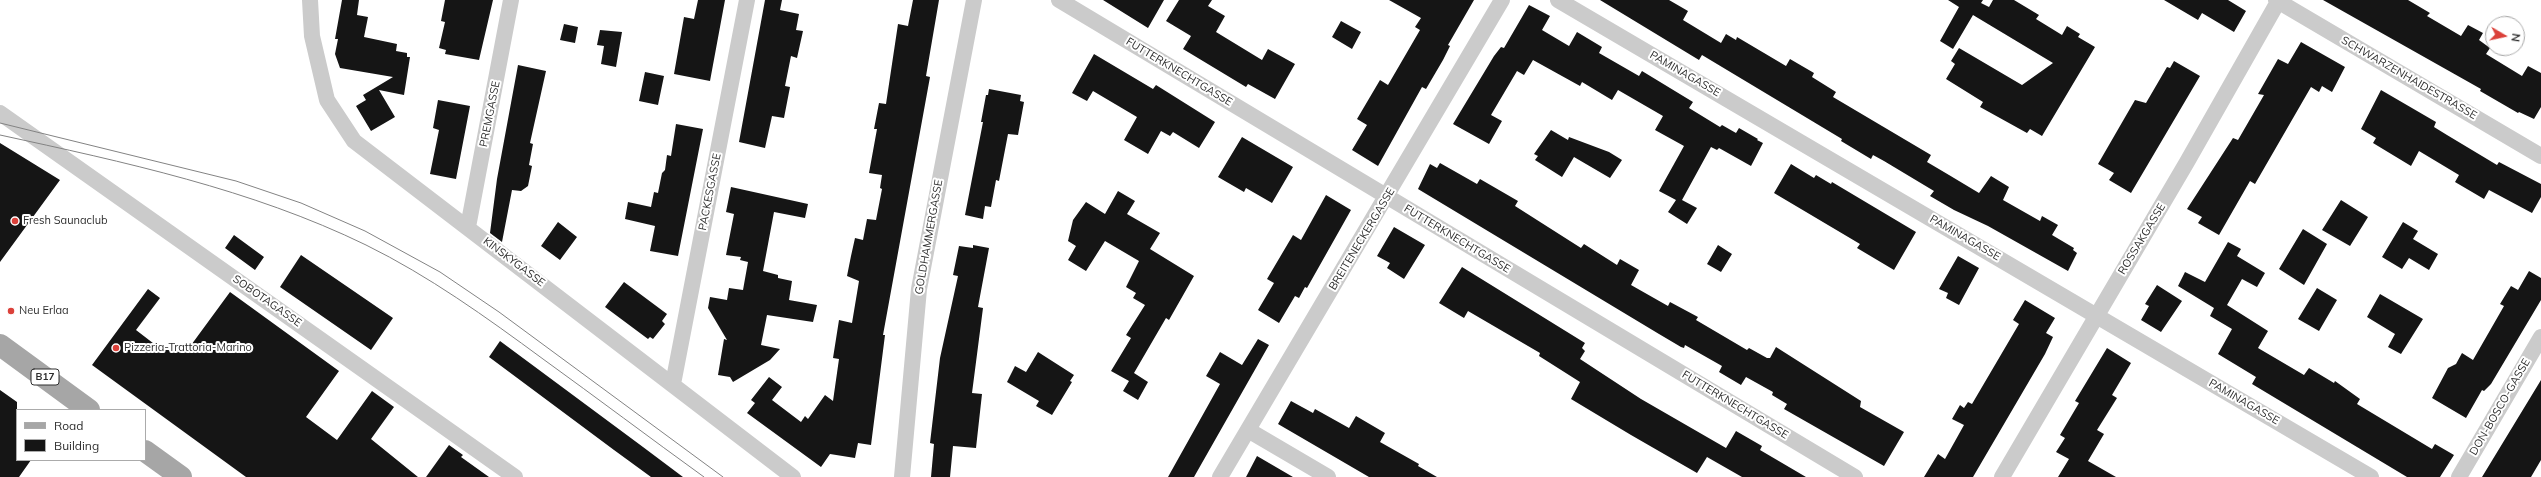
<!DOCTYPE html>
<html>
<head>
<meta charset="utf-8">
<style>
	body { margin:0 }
	#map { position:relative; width:2541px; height:477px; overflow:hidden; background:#fff; font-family:Mulish,sans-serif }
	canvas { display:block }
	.legend { position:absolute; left:16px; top:409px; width:130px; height:52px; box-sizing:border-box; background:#fff; border:1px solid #ababab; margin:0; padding:5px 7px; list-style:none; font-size:12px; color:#2e2e2e }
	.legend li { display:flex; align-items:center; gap:8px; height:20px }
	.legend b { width:20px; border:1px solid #ababab }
	.north { position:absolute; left:2485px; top:16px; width:40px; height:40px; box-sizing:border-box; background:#fff; border:1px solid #ababab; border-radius:50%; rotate:99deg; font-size:11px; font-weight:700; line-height:16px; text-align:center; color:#2e2e2e }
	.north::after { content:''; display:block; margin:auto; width:14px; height:18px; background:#db413a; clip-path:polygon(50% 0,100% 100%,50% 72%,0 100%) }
</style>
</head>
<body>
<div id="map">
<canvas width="2541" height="477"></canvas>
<ul class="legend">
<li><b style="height:5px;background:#a6a6a6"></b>Road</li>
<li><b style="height:11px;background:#151515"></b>Building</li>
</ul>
<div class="north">N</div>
</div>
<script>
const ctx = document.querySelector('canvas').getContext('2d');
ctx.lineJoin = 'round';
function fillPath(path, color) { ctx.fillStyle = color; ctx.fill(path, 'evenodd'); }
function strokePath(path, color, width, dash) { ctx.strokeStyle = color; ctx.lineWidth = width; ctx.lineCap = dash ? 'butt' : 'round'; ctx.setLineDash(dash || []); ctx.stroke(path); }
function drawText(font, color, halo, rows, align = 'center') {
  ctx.font = font + ' Mulish,sans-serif'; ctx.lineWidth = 4; ctx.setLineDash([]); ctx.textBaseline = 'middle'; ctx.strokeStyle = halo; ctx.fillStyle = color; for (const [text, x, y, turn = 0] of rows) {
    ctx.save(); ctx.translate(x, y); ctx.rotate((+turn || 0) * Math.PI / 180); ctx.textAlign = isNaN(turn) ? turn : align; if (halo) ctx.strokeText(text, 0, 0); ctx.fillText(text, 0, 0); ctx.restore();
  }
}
fillPath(new Path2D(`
	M 342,0 L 359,0 L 357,15 L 368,17 L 364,37 L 397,44 L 396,51 L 407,53 L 407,57 L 410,57 L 404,95 L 379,90 L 395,117 L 371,131 L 356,106 L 366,100 L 363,95 L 393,77 L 340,68 L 335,54 L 338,39 L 335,39 Z
	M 445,0 L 493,0 L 479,60 L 445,54 L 446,50 L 439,48 L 445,22 L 441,21 Z
	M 698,0 L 725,0 L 710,81 L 674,74 L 684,17 L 694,19 Z
	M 765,0 L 782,0 L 780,10 L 799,14 L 796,30 L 803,31 L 797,58 L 791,56 L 785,86 L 790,87 L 784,118 L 772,116 L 765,148 L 739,142 Z
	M 913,0 L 939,0 L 926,76 L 930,77 L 883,335 L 885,335 L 871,445 L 858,443 L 855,458 L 830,454 L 821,467 L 747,413 L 755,403 L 751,400 L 769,377 L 782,387 L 772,400 L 801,422 L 805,416 L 808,419 L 825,395 L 833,401 L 839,359 L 833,358 L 839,320 L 852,323 L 859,281 L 847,276 L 851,256 L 855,238 L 863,240 L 867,219 L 876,220 L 882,189 L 880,188 L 882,175 L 869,173 L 877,129 L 874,129 L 879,103 L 886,104 L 898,24 L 908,26 Z
	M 1103,0 L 1164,0 L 1148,28 Z
	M 1179,0 L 1212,0 L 1208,6 L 1225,16 L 1216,32 L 1262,60 L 1268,49 L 1295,64 L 1275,99 L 1248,84 L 1246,87 L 1183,49 L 1191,36 L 1166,21 Z
	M 1389,0 L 1474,0 L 1448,45 L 1450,46 L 1443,60 L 1426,89 L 1422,87 L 1378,166 L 1352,150 L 1367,125 L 1357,119 L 1380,80 L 1388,85 L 1420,30 L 1415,27 L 1421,18 Z
	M 1600,0 L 1669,0 L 1688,11 L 1683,20 L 1721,43 L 1726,34 L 1736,40 L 1737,37 L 1786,66 L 1790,59 L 1814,73 L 1812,77 L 1836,92 L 1833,97 L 1931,155 L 1927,162 L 1949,175 L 1979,193 L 1991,176 L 2009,187 L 2003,200 L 2040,221 L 2042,216 L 2058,225 L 2052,235 L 2074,248 L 2073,250 L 2077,253 L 2068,271 L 1988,226 L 1954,210 L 1930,196 L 1934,191 L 1884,161 L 1873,155 L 1871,159 L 1841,141 L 1842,139 L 1702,55 L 1699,60 Z
	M 1948,0 L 1983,0 L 1981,3 L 1989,7 L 1993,0 L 2014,0 L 2039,15 L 2036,19 L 2062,35 L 2067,26 L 2080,34 L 2078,37 L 2095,47 L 2042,136 L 2030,129 L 2027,133 L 1980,107 L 1983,102 L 1946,79 L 1955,64 L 1951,61 L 1959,48 L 2022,85 L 2053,63 L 1973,15 L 1953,49 L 1940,41 L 1959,7 Z
	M 2164,0 L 2228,0 L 2246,11 L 2234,32 L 2202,13 L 2198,20 Z
	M 2323,0 L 2408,0 L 2430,13 L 2427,16 L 2461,36 L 2468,25 L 2483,33 L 2479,40 L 2490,48 L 2486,54 L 2522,76 L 2528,66 L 2541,73 L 2541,107 L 2534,119 L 2519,112 L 2518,113 L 2480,91 L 2481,89 Z
	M 1529,5 L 1550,16 L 1542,30 L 1569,46 L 1577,32 L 1602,47 L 1599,53 L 1639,76 L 1642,71 L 1693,102 L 1689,108 L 1720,127 L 1722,125 L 1736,133 L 1739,128 L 1758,139 L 1757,140 L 1763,143 L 1751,166 L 1719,148 L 1717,150 L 1711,147 L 1682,200 L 1697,208 L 1687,224 L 1668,212 L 1676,200 L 1659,191 L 1684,146 L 1655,130 L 1663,116 L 1618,90 L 1612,100 L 1582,82 L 1580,86 L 1533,60 L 1524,75 L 1517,71 L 1491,115 L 1502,121 L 1489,144 L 1453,124 L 1494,56 L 1501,47 L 1504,48 Z
	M 1341,21 L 1361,32 L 1352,49 L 1332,37 Z
	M 564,24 L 578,27 L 575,43 L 560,40 Z
	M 600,30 L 622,32 L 616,67 L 601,64 L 604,46 L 597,45 Z
	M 2301,42 L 2345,67 L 2332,92 L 2322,86 L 2319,92 L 2311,87 L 2255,184 L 2250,181 L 2219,235 L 2198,223 L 2202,217 L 2187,209 L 2233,138 L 2238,140 L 2264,95 L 2258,94 L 2278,59 L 2288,64 Z
	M 1094,54 L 1153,89 L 1156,85 L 1215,122 L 1199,148 L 1173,132 L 1170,136 L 1161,131 L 1148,154 L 1124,140 L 1137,117 L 1093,91 L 1087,101 L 1072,93 Z
	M 2174,61 L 2200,76 L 2131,193 L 2109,180 L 2114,173 L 2098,164 L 2135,100 L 2146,103 L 2167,67 L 2170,68 Z
	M 518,65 L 546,71 L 530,143 L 533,144 L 529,165 L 532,166 L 528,186 L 521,191 L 512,190 L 502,242 L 490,233 L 497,179 Z
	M 645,72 L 664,76 L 658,105 L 639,101 Z
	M 989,89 L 1021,95 L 1020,101 L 1024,102 L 1018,135 L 1008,134 L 999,181 L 996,180 L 991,207 L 985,206 L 983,219 L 965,215 L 983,122 L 981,122 L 986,95 L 988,95 Z
	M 2381,90 L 2436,122 L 2434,127 L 2447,135 L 2497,165 L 2499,162 L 2541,184 L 2541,197 L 2532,213 L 2489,190 L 2484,199 L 2455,182 L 2459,175 L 2419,151 L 2411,166 L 2373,143 L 2376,138 L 2361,129 Z
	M 438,100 L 470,106 L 456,179 L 430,174 L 439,130 L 433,128 Z
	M 676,124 L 703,129 L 678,256 L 650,251 L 655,226 L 625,219 L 628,202 L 651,207 L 654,192 L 658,193 L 662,173 L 665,170 L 667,155 L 671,156 Z
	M 1551,130 L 1568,140 L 1569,137 L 1609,152 L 1622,160 L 1610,178 L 1574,157 L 1562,177 L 1535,160 L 1538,156 L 1534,154 Z
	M 1242,137 L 1293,167 L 1272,203 L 1246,188 L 1244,192 L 1218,177 Z
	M 0,143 L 60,180 L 0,262 Z
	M 1440,163 L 1477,184 L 1480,179 L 1518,201 L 1515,206 L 1581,248 L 1584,244 L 1617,265 L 1620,259 L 1639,270 L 1631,285 L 1668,306 L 1670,302 L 1698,317 L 1696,320 L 1747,350 L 1749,348 L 1767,358 L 1770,358 L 1776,347 L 1861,401 L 1860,407 L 1904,432 L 1884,466 L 1784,409 L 1787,404 L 1772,395 L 1773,392 L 1746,377 L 1741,385 L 1719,372 L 1722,366 L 1685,345 L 1684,348 L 1681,347 L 1659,334 L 1418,189 L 1430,164 L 1437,168 Z
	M 1791,164 L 1814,178 L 1816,175 L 1831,184 L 1832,182 L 1916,232 L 1894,270 L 1857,248 L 1860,244 L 1774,193 Z
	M 731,187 L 808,204 L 805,218 L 774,212 L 763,271 L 778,275 L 778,278 L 792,281 L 789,300 L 817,305 L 813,322 L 767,315 L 761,345 L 780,349 L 770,360 L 733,382 L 730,377 L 718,375 L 724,339 L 727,340 L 708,308 L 710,297 L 727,300 L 729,288 L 743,290 L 748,262 L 740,260 L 741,257 L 726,255 L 734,214 L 726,212 Z
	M 1118,191 L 1135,201 L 1127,214 L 1160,233 L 1150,249 L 1194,276 L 1169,320 L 1166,318 L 1134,373 L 1148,382 L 1138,400 L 1123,391 L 1129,381 L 1111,371 L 1131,338 L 1126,335 L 1145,305 L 1133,298 L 1136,293 L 1126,287 L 1139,261 L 1105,241 L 1086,271 L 1068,260 L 1076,246 L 1068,241 L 1073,220 L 1086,202 L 1105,214 Z
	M 1326,195 L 1351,210 L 1307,288 L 1305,287 L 1299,298 L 1295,296 L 1279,323 L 1258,310 L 1274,283 L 1267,279 L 1293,235 L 1301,240 Z
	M 2341,200 L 2368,217 L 2350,246 L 2322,230 Z
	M 558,222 L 577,237 L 560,260 L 541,246 Z
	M 2403,222 L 2418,231 L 2413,239 L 2438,254 L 2429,270 L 2409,258 L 2402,269 L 2382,257 Z
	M 1394,227 L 1425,245 L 1404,279 L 1387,268 L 1390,263 L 1377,256 Z
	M 2303,229 L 2327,244 L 2304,285 L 2279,269 Z
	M 234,235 L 264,257 L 255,270 L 225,248 Z
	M 2228,242 L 2241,249 L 2237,256 L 2265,273 L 2257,287 L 2242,279 L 2227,305 L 2268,331 L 2258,348 L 2304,375 L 2309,368 L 2334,383 L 2335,381 L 2360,399 L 2357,404 L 2432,449 L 2435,444 L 2454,455 L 2440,477 L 2407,477 L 2252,384 L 2256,377 L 2218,354 L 2232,329 L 2210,316 L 2214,308 L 2178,286 L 2185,272 L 2205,282 Z
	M 973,245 L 989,248 L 978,307 L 983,308 L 972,393 L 982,394 L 976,448 L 953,446 L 950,477 L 931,477 L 934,444 L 930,443 L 940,358 L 958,276 L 953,275 L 959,246 L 973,248 Z
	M 1718,245 L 1732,254 L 1721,272 L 1707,264 Z
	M 301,255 L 393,318 L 371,350 L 280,287 Z
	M 1958,256 L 1979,268 L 1959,305 L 1946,298 L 1948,293 L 1939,289 Z
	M 1462,267 L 1585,343 L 1582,348 L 1585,351 L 1580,359 L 1641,399 L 1726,448 L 1736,431 L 1762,446 L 1760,450 L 1806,477 L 1742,477 L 1707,457 L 1697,473 L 1631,435 L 1571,399 L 1580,382 L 1539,356 L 1540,353 L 1468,311 L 1464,318 L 1439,303 Z
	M 2529,271 L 2541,278 L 2541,300 L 2491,384 L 2484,391 L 2482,390 L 2466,418 L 2432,398 L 2448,368 L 2456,364 L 2462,353 L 2473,360 L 2504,306 L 2500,304 L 2511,286 L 2518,290 Z
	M 624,282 L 667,314 L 662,321 L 665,324 L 653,339 L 650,337 L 648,339 L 605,307 Z
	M 2157,285 L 2182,301 L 2161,332 L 2141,320 L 2149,306 L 2145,304 Z
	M 2317,288 L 2337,300 L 2319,331 L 2298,319 Z
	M 148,289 L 160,298 L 136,330 L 162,350 L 164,347 L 170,351 L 176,344 L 186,352 L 230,292 L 339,371 L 306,417 L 337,440 L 372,391 L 394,407 L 371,439 L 418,477 L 246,477 L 92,365 Z
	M 2380,294 L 2423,319 L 2401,354 L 2388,347 L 2395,334 L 2367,317 Z
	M 2025,300 L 2055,318 L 2046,333 L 2053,337 L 2045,354 L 1973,477 L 1924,477 L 1938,454 L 1945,459 L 1964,425 L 1952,419 L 1960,405 L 1964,408 L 1968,402 L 1972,404 L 2019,324 L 2013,320 Z
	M 1258,339 L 1269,345 L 1194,477 L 1168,477 L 1220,384 L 1206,376 L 1220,352 L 1242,365 Z
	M 500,341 L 643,447 L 683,477 L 651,477 L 614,450 L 489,357 Z
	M 2107,348 L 2131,363 L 2112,395 L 2117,398 L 2097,430 L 2104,434 L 2088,461 L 2116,477 L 2058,477 L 2069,459 L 2056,452 L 2065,438 L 2060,435 L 2079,403 L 2075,401 Z
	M 1038,352 L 1074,375 L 1070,381 L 1072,382 L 1052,415 L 1036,406 L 1039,401 L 1007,382 L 1015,366 L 1026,372 Z
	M 2541,380 L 2541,460 L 2531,477 L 2482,477 Z
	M 0,390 L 17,402 L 17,460 L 31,460 L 19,477 L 0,477 Z
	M 1291,401 L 1313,413 L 1315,409 L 1349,428 L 1356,416 L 1385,433 L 1380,442 L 1419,464 L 1418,466 L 1437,477 L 1369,477 L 1278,424 Z
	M 449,445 L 463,455 L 461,457 L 489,477 L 426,477 Z
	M 1257,456 L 1293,477 L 1246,477 Z`), '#151515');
strokePath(new Path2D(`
	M 310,0 L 312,36 L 327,100 L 354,141 L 793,477
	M 1059,0 L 1855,477
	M 1558,0 L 2371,477
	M 2276,0 L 2541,156
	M 0,113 L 515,477
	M 468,227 L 511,0
	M 673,384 L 747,0
	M 1248,430 L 1328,477
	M 902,477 L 919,289 L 974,0
	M 1220,477 L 1502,0
	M 2002,477 L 2187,162 L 2279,0
	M 2459,477 L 2541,337`), '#cbcbcb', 16);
strokePath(new Path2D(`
	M 0,345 L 89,410
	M 145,451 L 181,477`), '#a6a6a6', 22);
strokePath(new Path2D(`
	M 0,123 L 236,181 L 301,203 L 365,231 L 440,272 L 499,312 L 723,477
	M 0,135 C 124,162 251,189 366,245 C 429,276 486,317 543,359 C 597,398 650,438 704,477`), '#838383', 1);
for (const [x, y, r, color] of [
	[15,221,4,"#db413a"],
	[11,311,4,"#db413a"],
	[116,348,4,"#db413a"]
]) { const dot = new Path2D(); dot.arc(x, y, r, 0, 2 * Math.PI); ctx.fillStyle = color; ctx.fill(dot); strokePath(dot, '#fff', 1.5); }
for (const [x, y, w] of [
	[45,377,28]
]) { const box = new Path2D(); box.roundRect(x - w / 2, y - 8, w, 16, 3); ctx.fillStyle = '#fff'; ctx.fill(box); strokePath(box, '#2e2e2e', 1); }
drawText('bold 10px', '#2e2e2e', null, [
	["B17",45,377]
]);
drawText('11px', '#2e2e2e', '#fff', [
	["FUTTERKNECHTGASSE",1179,72,31],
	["PAMINAGASSE",1685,74,30],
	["SCHWARZENHAIDESTRASSE",2409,78,30],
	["PREMGASSE",490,114,-79],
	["PACKESGASSE",710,192,-79],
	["GOLDHAMMERGASSE",929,237,-80],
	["PAMINAGASSE",1965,238,30],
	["BREITENECKERGASSE",1362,239,-59],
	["FUTTERKNECHTGASSE",1457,239,31],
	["ROSSAKGASSE",2142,239,-59],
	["KINSKYGASSE",514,262,37],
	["SOBOTAGASSE",267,301,35],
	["PAMINAGASSE",2244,402,30],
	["FUTTERKNECHTGASSE",1735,405,31],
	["DON-BOSCO-GASSE",2500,407,-60]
]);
drawText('11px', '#2e2e2e', '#fff', [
	["Fresh Saunaclub",23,221],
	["Neu Erlaa",19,311],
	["Pizzeria-Trattoria-Marino",124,348]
], 'left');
</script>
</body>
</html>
